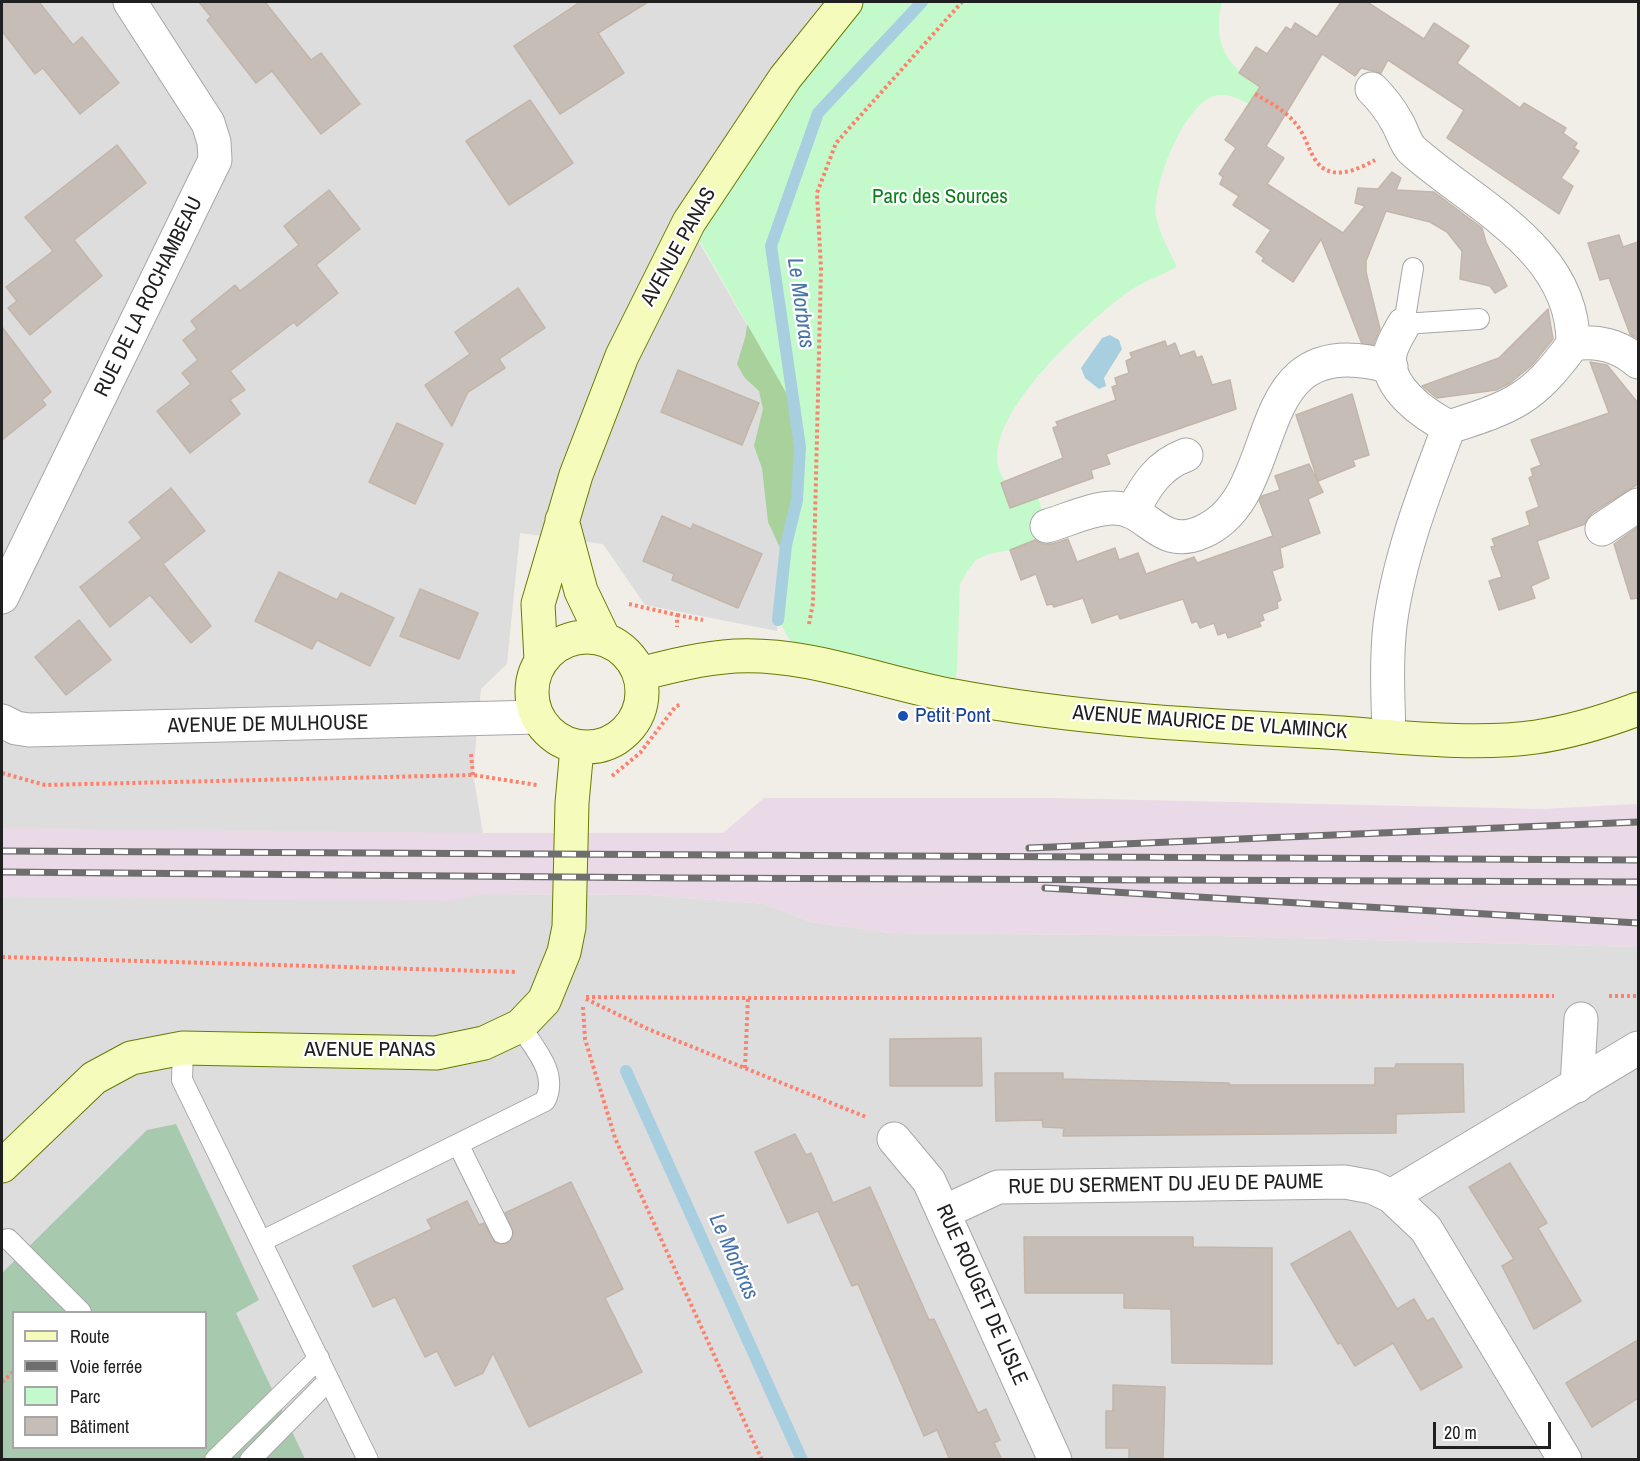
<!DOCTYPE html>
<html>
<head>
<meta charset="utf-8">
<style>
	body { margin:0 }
	#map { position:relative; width:1640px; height:1461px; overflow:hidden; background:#f1eee7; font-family:"Archivo Narrow",sans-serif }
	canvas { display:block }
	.frame { position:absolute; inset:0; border:3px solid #202020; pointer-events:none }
	.legend { position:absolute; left:12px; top:1311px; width:195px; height:138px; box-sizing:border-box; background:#fff; border:2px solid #a6a6a6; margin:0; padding:8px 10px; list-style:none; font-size:18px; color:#202020 }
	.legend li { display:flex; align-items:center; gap:12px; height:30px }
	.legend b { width:30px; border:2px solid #a6a6a6 }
	.scale { position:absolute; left:1433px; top:1422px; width:118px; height:27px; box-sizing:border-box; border:3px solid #202020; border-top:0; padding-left:8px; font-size:18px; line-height:21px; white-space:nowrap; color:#202020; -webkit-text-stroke:4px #fff; paint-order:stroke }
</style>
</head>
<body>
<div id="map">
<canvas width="1640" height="1461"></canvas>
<div class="frame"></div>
<ul class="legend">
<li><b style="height:8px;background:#f4fbbb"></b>Route</li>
<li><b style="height:8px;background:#6e6e6e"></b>Voie ferrée</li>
<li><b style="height:16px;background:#c4facb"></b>Parc</li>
<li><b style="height:16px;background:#c6beb6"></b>Bâtiment</li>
</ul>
<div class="scale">20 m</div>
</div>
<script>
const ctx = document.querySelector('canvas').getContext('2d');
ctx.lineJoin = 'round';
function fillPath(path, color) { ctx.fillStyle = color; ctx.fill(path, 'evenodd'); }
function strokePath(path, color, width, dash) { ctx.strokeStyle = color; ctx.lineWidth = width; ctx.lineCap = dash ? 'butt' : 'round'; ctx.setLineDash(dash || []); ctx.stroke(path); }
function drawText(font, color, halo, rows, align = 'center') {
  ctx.font = font + ' "Archivo Narrow",sans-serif'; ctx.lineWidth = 4.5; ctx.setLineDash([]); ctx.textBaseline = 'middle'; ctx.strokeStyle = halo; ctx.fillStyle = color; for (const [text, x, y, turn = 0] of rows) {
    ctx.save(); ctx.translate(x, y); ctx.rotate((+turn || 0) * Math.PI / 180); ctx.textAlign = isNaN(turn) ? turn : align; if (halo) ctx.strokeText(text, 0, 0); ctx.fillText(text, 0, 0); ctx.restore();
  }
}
fillPath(new Path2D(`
	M 2,2 L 846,2 L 699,242 L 796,410 L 777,631 L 645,605 L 603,544 L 520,533 L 507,664 L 481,689 L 473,774 L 483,833 L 484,894 L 649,895 L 765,904 L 811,922 L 891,933 L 1219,936 L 1638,947 L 1638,1459 L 2,1460 ZM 14,1312 L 206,1312 L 206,1448 L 14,1448 Z`), '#dedddd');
fillPath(new Path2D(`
	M 764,798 L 1052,798 L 1543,809 L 1638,804 L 1638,947 L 1219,936 L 891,933 L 811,922 L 765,904 L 649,895 L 484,894 L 448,901 L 2,897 L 2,828 L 483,833 L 723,833 Z`), '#ead9e6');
fillPath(new Path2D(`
	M 737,236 L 810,446 L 790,569 L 768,522 L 762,468 L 754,446 L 763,409 L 759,391 L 744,377 L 737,364 L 745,338 L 749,315 Z`), '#a8d19b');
fillPath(new Path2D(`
	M 176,1124 L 259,1300 L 236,1313 L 305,1459 L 2,1460 L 2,1273 L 147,1130 ZM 14,1312 L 206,1312 L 206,1448 L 14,1448 Z`), '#a7caae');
fillPath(new Path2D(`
	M 846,2 L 1222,2 C 1212,42 1226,65 1260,87 L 1249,104 C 1239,99 1225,92 1214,96 C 1183,106 1152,186 1156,216 C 1159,234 1170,251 1177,267 C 1160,276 1139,283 1124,295 C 1087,323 955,438 1011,486 L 1036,491 L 1047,526 L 1047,536 L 1010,550 L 989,554 L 976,560 L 968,570 L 960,584 L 957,669 L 953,696 L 802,661 L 778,620 L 786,545 L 797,500 L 800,447 L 796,410 L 689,222 Z`), '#c4facb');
fillPath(new Path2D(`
	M 1110,335 L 1119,340 L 1122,349 L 1104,378 L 1106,386 L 1099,389 L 1085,378 L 1081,368 L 1102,338 Z`), '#a7cfdf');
strokePath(new Path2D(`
	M 778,620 L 786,545 L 797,500 L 800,447 L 771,246 L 818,113 L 922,2
	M 626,1071 L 802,1460`), '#a7cfdf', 12);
const building = new Path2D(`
	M 2,2 L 39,2 L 73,45 L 82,37 L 119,83 L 80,114 L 43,68 L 35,74 L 2,31 Z
	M 199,2 L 265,2 L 311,60 L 321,53 L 360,104 L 321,134 L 272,71 L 256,83 L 207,20 L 211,17 Z
	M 580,2 L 648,2 L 598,33 L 624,73 L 560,114 L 514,46 Z
	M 1341,2 L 1367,2 L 1424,39 L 1434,23 L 1469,46 L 1457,63 L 1520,108 L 1524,103 L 1566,128 L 1563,133 L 1577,143 L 1574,148 L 1579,151 L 1561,178 L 1573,186 L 1559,214 L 1447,138 L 1464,110 L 1388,60 L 1381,73 L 1361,68 L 1355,76 L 1322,54 L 1266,146 L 1284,158 L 1267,184 L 1343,233 L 1365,206 L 1355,203 L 1358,188 L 1378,189 L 1392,172 L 1401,178 L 1396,190 L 1434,192 L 1482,228 L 1486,242 L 1507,286 L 1495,293 L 1490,286 L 1460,279 L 1462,251 L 1447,232 L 1430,222 L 1386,211 L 1366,261 L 1366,272 L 1380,329 L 1373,345 L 1362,344 L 1321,239 L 1293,282 L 1262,261 L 1264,258 L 1256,252 L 1271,230 L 1233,205 L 1239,196 L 1220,184 L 1223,177 L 1219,174 L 1236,148 L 1225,140 L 1260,87 L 1239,73 L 1256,47 L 1267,54 L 1286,27 L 1291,30 L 1295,23 L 1317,37 Z
	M 530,100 L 573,163 L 509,205 L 466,141 Z
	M 117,145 L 146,183 L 74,240 L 102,276 L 30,335 L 8,308 L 17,301 L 6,287 L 53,251 L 25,217 Z
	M 329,190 L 360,229 L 316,265 L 338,293 L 297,326 L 294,322 L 230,371 L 245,390 L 230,400 L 240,414 L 190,453 L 157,411 L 191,384 L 182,373 L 198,360 L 183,340 L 197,329 L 191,321 L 235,285 L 240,291 L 299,245 L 284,226 Z
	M 1619,235 L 1623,247 L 1638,242 L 1638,339 L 1630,334 L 1609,278 L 1600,280 L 1588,243 Z
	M 518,288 L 545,328 L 499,359 L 505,368 L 468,392 L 452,426 L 425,385 L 470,354 L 455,332 Z
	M 1548,309 L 1553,339 L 1532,365 L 1510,383 L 1496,390 L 1437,398 L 1422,386 L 1499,358 Z
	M 2,327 L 51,392 L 42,400 L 46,405 L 2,440 Z
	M 1165,341 L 1167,347 L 1175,343 L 1180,356 L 1194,351 L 1197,358 L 1202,356 L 1212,385 L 1230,380 L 1236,409 L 1106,454 L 1110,464 L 1091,470 L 1093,478 L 1010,508 L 1001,483 L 1063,458 L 1053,428 L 1058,426 L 1056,422 L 1116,400 L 1112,387 L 1117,385 L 1115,378 L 1129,373 L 1126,361 L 1132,358 L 1130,353 Z
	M 1590,362 L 1607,365 L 1638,403 L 1638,484 L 1592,513 L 1585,524 L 1537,541 L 1549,578 L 1531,586 L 1535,598 L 1499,610 L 1489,581 L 1502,577 L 1491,547 L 1495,546 L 1492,539 L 1530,525 L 1526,512 L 1539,507 L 1529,478 L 1533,476 L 1531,469 L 1541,465 L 1531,440 L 1609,413 Z
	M 678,370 L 759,403 L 742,445 L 661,412 Z
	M 1352,394 L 1369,455 L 1353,460 L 1355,466 L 1318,481 L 1296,415 Z
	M 397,423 L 443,444 L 415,504 L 369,482 Z
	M 1309,464 L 1323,492 L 1308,499 L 1320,533 L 1280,548 L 1283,567 L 1272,571 L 1281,600 L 1277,602 L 1278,608 L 1262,614 L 1264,620 L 1259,622 L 1261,626 L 1228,638 L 1226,632 L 1218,635 L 1214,623 L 1200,628 L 1197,621 L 1192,623 L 1183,599 L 1120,619 L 1118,614 L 1092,623 L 1083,598 L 1054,607 L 1052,604 L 1047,605 L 1036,574 L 1021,580 L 1010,550 L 1035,540 L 1043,544 L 1052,544 L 1068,539 L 1077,562 L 1115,548 L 1119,560 L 1138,553 L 1146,574 L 1194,557 L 1197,563 L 1273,536 L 1259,500 L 1262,496 L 1280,490 L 1275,476 Z
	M 171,488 L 205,531 L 163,564 L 211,626 L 191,643 L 150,595 L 110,627 L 80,587 L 142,538 L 129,522 Z
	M 662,516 L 691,529 L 693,524 L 762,554 L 738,608 L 672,580 L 674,574 L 643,561 Z
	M 1638,527 L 1638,598 L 1631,599 L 1614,544 Z
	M 279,572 L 337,600 L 341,593 L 394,618 L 370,666 L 317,640 L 312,649 L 255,621 Z
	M 420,589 L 478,613 L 459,659 L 400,636 Z
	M 79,620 L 111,660 L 66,695 L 35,657 Z
	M 981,1038 L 982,1086 L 890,1086 L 890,1039 Z
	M 1396,1064 L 1463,1064 L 1464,1112 L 1396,1114 L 1396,1133 L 1063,1136 L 1064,1128 L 1043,1127 L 1042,1120 L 996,1121 L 995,1073 L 1063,1073 L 1063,1079 L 1229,1083 L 1229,1085 L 1375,1085 L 1375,1068 L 1395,1068 Z
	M 795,1134 L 806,1155 L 811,1153 L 833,1203 L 870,1187 L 929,1320 L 934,1319 L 978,1413 L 986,1409 L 1000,1440 L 994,1443 L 1002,1460 L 950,1460 L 937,1430 L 924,1436 L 858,1284 L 852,1286 L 818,1211 L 788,1223 L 755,1152 Z
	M 1510,1163 L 1547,1223 L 1538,1228 L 1581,1301 L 1534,1329 L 1502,1266 L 1514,1259 L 1469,1187 Z
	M 571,1182 L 623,1289 L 605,1298 L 642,1372 L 529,1427 L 493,1353 L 483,1373 L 455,1386 L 437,1351 L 425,1357 L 395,1297 L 373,1307 L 353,1266 L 432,1229 L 427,1220 L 467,1201 L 479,1225 L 484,1223 L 495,1243 L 507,1244 L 514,1233 L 505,1213 Z
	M 1350,1231 L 1397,1309 L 1414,1299 L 1427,1321 L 1433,1318 L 1462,1367 L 1421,1390 L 1393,1343 L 1355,1366 L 1341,1343 L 1338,1344 L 1291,1264 Z
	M 1024,1237 L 1193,1237 L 1193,1247 L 1272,1248 L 1272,1364 L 1172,1363 L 1171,1309 L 1124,1308 L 1124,1293 L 1025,1293 Z
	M 1638,1340 L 1638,1398 L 1592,1427 L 1566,1383 Z
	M 1113,1385 L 1165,1387 L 1163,1460 L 1129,1460 L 1129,1448 L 1106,1448 L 1106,1411 L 1113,1411 Z`);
fillPath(building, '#c6beb6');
strokePath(building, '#c3b5a9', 1.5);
const lane = new Path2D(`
	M 1413,268 L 1404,324 L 1479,319
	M 183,1048 L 182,1080 L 368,1460
	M 458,1144 L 502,1233
	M 8,1239 L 81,1312
	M 262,1241 L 545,1101 C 559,1074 535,1049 520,1026
	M 215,1460 L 319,1358
	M 250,1460 L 329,1380`);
const street = new Path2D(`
	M 1372,89 C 1382,99 1390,109 1397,122 C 1402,130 1405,143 1412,150 C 1473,205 1574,249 1573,344 C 1532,400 1514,406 1449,427
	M 1573,344 C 1597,340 1620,346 1638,362
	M 1132,512 C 1146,486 1158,465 1186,455
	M 1047,526 C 1068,520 1092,508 1114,508 C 1149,508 1159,551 1202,532 C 1290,495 1239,323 1391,367
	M 1602,529 L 1638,505
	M 2,597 L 215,160 L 214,142 L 208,123 L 130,2
	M 2,721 L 16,728 L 29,730 L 537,717
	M 1389,735 C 1388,699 1386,661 1390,625 C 1399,557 1425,490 1449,427 C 1425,415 1384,387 1390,354 C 1392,343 1399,333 1404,324
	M 1577,1086 L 1581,1019
	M 894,1139 L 929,1181 L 1055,1460
	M 1391,1196 L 1638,1048
	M 944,1212 L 998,1187 L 1345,1182 L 1372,1187 L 1391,1196 L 1426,1229 L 1565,1460`);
const secondary = new Path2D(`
	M 562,520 L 581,591 L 604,639
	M532 692a55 55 0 1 1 110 0a55 55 0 1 1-110 0Z
	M 541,660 L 538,604 L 576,475 L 622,356 L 689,222 L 785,78 L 846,2
	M 640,674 C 671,666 703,658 735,656 C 808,652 882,683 954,696 C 1071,718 1189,725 1307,731 C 1379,734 1465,747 1536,737 C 1570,732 1606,721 1638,709
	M 2,1166 L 94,1078 L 131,1058 L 183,1048 L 436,1053 L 484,1043 L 520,1026 L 544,1001 L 564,952 L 569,927 L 572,803 L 577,748`);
strokePath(lane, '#a7a7a7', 22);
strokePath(street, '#a7a7a7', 35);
strokePath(secondary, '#687b03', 35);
strokePath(new Path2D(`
	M 1255,94 C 1271,103 1288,112 1299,128 C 1306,138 1309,151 1316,161 C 1331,182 1357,170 1375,160
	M 629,604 L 677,615 L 677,627
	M 677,615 L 703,620
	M 809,624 L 813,603 L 821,268 L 817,193 L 836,143 L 962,2
	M 471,754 L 473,775
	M 2,773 L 45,785 L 473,775 L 537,785
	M 612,776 L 640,753 L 676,706 L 680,705
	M 2,957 L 517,972
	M 1609,996 L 1638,996
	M 586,997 C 909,1000 1231,996 1554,996
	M 586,999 L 648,1029 L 866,1117
	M 583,1007 L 585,1039 L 615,1138 L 762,1460
	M 745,1068 L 748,998
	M 2,1382 L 14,1371`), '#fc826d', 4, [3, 3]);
strokePath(lane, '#fff', 20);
strokePath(street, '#fff', 33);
strokePath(secondary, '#f4fbbb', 33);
const rail = new Path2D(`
	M 1029,848 L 1638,822
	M 2,851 L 1638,860
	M 2,872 L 680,878 L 1638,882
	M 1045,888 L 1638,923`);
strokePath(rail, '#6e6e6e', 7);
strokePath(rail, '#fff', 4.5, [14]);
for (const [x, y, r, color] of [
	[903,716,6,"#1a4fb4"]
]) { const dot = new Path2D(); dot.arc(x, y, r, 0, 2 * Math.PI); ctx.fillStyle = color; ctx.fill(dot); strokePath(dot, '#fff', 2); }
drawText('21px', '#0a821a', '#fff', [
	["Parc des Sources",940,197]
]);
drawText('21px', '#202020', '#fff', [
	["AVENUE PANAS",679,247,-61],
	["RUE DE LA ROCHAMBEAU",149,297,-64],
	["AVENUE MAURICE DE VLAMINCK",1210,723,4],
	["AVENUE DE MULHOUSE",268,725,-1],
	["AVENUE PANAS",370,1050],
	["RUE DU SERMENT DU JEU DE PAUME",1166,1185,-1],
	["RUE ROUGET DE LISLE",981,1295,66]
]);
drawText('21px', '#164399', '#fff', [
	["Petit Pont",915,716]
], 'left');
drawText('italic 22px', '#4774aa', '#fff', [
	["Le Morbras",800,303,82],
	["Le Morbras",733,1257,66]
]);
</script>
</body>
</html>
